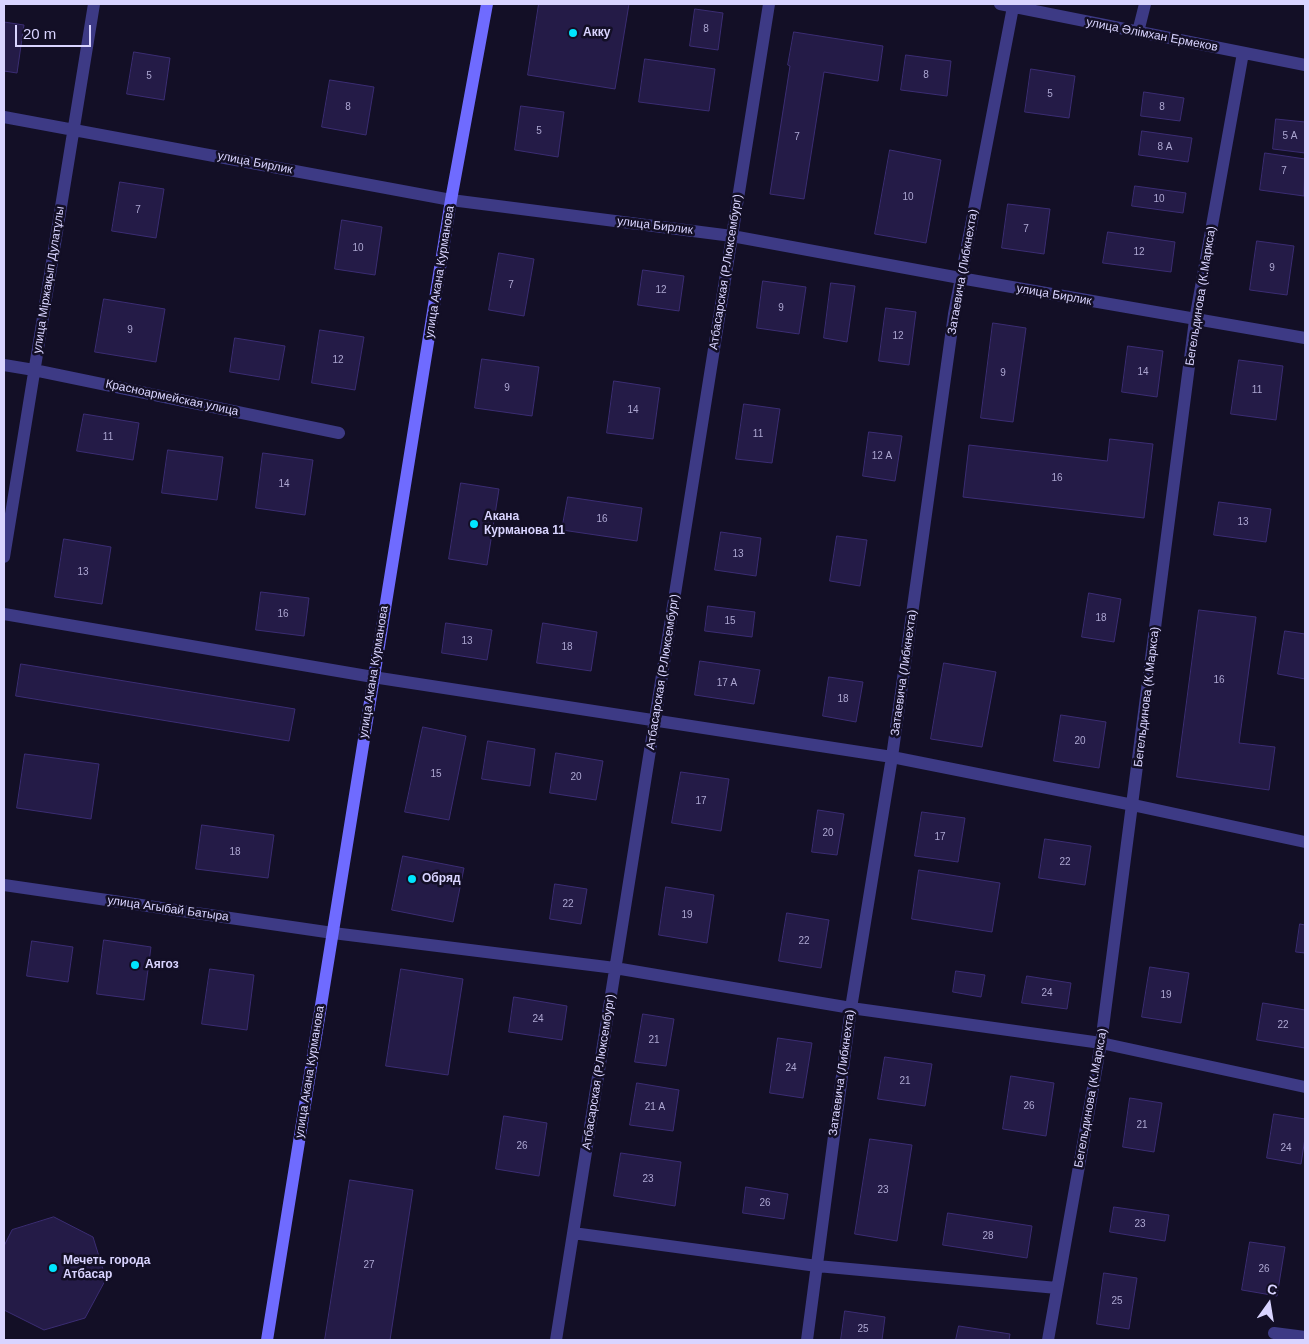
<!DOCTYPE html>
<html>
<head>
<meta charset="utf-8">
<style>
	body { margin:0 }
	#map { position:relative; width:1309px; height:1344px; overflow:hidden; background:#130f26; font-family:Arial,sans-serif }
	canvas { display:block }
	.frame { position:absolute; inset:0; border:5px solid #d9d4ff; pointer-events:none }
	.north { position:absolute; left:1244px; top:1279px; width:50px; height:50px; -webkit-text-stroke:4px #130f26; paint-order:stroke; rotate:13deg; font-size:14px; font-weight:700; line-height:20px; text-align:center; color:#d9d4ff }
	.north::after { content:''; display:block; margin:auto; width:18px; height:22px; background:#d9d4ff; clip-path:polygon(50% 0,100% 100%,50% 72%,0 100%) }
	.scale { position:absolute; left:15px; top:25px; width:76px; height:22px; box-sizing:border-box; border:2px solid #d9d4ff; border-top:0; padding-left:6px; font-size:15px; line-height:18px; white-space:nowrap; color:#d9d4ff; -webkit-text-stroke:4px #130f26; paint-order:stroke }
</style>
</head>
<body>
<div id="map">
<canvas width="1309" height="1344"></canvas>
<div class="frame"></div>
<div class="north">С</div>
<div class="scale">20 m</div>
</div>
<script>
const ctx = document.querySelector('canvas').getContext('2d');
ctx.lineJoin = 'round';
function fillPath(path, color) { ctx.fillStyle = color; ctx.fill(path, 'evenodd'); }
function strokePath(path, color, width, dash) { ctx.strokeStyle = color; ctx.lineWidth = width; ctx.lineCap = dash ? 'butt' : 'round'; ctx.setLineDash(dash || []); ctx.stroke(path); }
function drawText(font, color, halo, rows, align = 'center') {
  ctx.font = font + ' Arial,sans-serif'; ctx.lineWidth = 5; ctx.setLineDash([]); ctx.textBaseline = 'middle'; ctx.strokeStyle = halo; ctx.fillStyle = color; for (const [text, x, y, turn = 0] of rows) {
    ctx.save(); ctx.translate(x, y); ctx.rotate((+turn || 0) * Math.PI / 180); ctx.textAlign = isNaN(turn) ? turn : align; if (halo) ctx.strokeText(text, 0, 0); ctx.fillText(text, 0, 0); ctx.restore();
  }
}
const building = new Path2D(`
	M 539,4 L 629,4 L 615,89 L 528,75 Z
	M 695,9 L 723,13 L 718,50 L 690,46 Z
	M 4,22 L 24,25 L 17,73 L 4,71 Z
	M 794,32 L 883,46 L 878,81 L 824,72 L 804,199 L 770,194 L 790,66 L 788,65 Z
	M 134,52 L 170,58 L 164,100 L 127,94 Z
	M 906,55 L 951,61 L 947,96 L 901,90 Z
	M 645,59 L 715,69 L 709,111 L 639,102 Z
	M 1031,69 L 1075,76 L 1069,118 L 1025,112 Z
	M 330,80 L 374,87 L 366,135 L 322,127 Z
	M 1144,92 L 1184,98 L 1180,121 L 1141,116 Z
	M 521,106 L 564,112 L 558,157 L 515,150 Z
	M 1276,119 L 1305,122 L 1305,153 L 1273,149 Z
	M 1142,131 L 1192,138 L 1188,162 L 1139,155 Z
	M 890,150 L 941,160 L 926,243 L 875,234 Z
	M 1265,153 L 1305,159 L 1304,196 L 1260,190 Z
	M 120,182 L 164,189 L 156,238 L 112,231 Z
	M 1135,186 L 1186,193 L 1183,213 L 1132,206 Z
	M 1008,204 L 1050,209 L 1044,254 L 1002,248 Z
	M 342,220 L 382,227 L 375,275 L 335,269 Z
	M 1108,232 L 1175,242 L 1171,272 L 1103,263 Z
	M 1257,241 L 1294,246 L 1287,295 L 1250,290 Z
	M 499,253 L 534,259 L 524,316 L 489,310 Z
	M 643,270 L 684,276 L 679,311 L 638,305 Z
	M 763,281 L 806,287 L 799,334 L 757,328 Z
	M 831,283 L 855,286 L 847,342 L 824,338 Z
	M 104,299 L 165,309 L 156,362 L 95,352 Z
	M 886,308 L 916,312 L 909,365 L 879,361 Z
	M 993,323 L 1026,328 L 1013,422 L 981,418 Z
	M 320,330 L 364,337 L 355,390 L 312,383 Z
	M 235,338 L 285,346 L 279,380 L 230,372 Z
	M 1128,346 L 1163,351 L 1157,397 L 1122,392 Z
	M 482,359 L 539,367 L 532,416 L 475,408 Z
	M 1239,360 L 1283,366 L 1276,420 L 1231,414 Z
	M 614,381 L 660,388 L 653,439 L 607,433 Z
	M 744,404 L 780,409 L 772,463 L 736,459 Z
	M 84,414 L 139,423 L 133,460 L 77,451 Z
	M 869,432 L 902,436 L 895,481 L 863,476 Z
	M 1110,439 L 1153,444 L 1144,518 L 963,497 L 969,445 L 1107,461 Z
	M 168,450 L 223,457 L 217,500 L 162,493 Z
	M 263,453 L 313,460 L 305,515 L 256,508 Z
	M 461,483 L 499,489 L 487,565 L 449,559 Z
	M 568,497 L 642,508 L 637,541 L 562,530 Z
	M 1219,502 L 1271,509 L 1266,542 L 1214,535 Z
	M 721,532 L 761,538 L 756,576 L 715,570 Z
	M 837,536 L 867,540 L 860,586 L 830,581 Z
	M 64,539 L 111,547 L 102,604 L 55,597 Z
	M 261,592 L 309,598 L 304,636 L 256,630 Z
	M 1089,593 L 1121,599 L 1114,642 L 1082,637 Z
	M 708,606 L 755,612 L 752,637 L 705,631 Z
	M 1199,610 L 1256,617 L 1239,743 L 1275,747 L 1269,790 L 1177,777 Z
	M 446,623 L 492,630 L 487,660 L 442,653 Z
	M 543,623 L 597,632 L 591,671 L 537,663 Z
	M 1285,631 L 1305,634 L 1305,679 L 1278,674 Z
	M 700,661 L 760,670 L 754,704 L 695,695 Z
	M 944,663 L 996,672 L 982,747 L 931,739 Z
	M 21,664 L 295,709 L 289,741 L 16,696 Z
	M 829,677 L 863,682 L 856,722 L 823,716 Z
	M 1061,715 L 1106,722 L 1099,768 L 1054,761 Z
	M 423,727 L 466,736 L 449,820 L 405,812 Z
	M 488,741 L 535,749 L 530,786 L 482,779 Z
	M 556,753 L 603,761 L 596,800 L 550,793 Z
	M 25,754 L 99,764 L 91,819 L 17,808 Z
	M 681,772 L 729,779 L 721,831 L 672,823 Z
	M 818,810 L 844,814 L 837,855 L 812,852 Z
	M 922,812 L 965,818 L 958,862 L 915,856 Z
	M 202,825 L 274,835 L 268,878 L 196,869 Z
	M 1045,839 L 1091,846 L 1085,885 L 1039,878 Z
	M 403,856 L 464,868 L 453,922 L 392,910 Z
	M 919,870 L 1000,883 L 992,932 L 912,919 Z
	M 555,884 L 587,889 L 581,924 L 550,919 Z
	M 666,887 L 714,895 L 707,943 L 659,935 Z
	M 787,913 L 829,920 L 821,968 L 779,961 Z
	M 1300,924 L 1305,925 L 1305,953 L 1296,952 Z
	M 104,940 L 151,947 L 144,1000 L 97,994 Z
	M 32,941 L 73,947 L 68,982 L 27,976 Z
	M 1150,967 L 1189,973 L 1181,1023 L 1142,1017 Z
	M 210,969 L 254,975 L 247,1030 L 202,1024 Z
	M 401,969 L 463,979 L 448,1075 L 386,1066 Z
	M 956,971 L 985,975 L 981,997 L 953,992 Z
	M 1027,976 L 1071,983 L 1067,1009 L 1022,1003 Z
	M 514,997 L 567,1006 L 562,1040 L 509,1032 Z
	M 1263,1003 L 1305,1010 L 1305,1048 L 1257,1040 Z
	M 643,1014 L 674,1019 L 666,1066 L 635,1062 Z
	M 778,1038 L 812,1043 L 803,1098 L 770,1093 Z
	M 885,1057 L 932,1064 L 925,1106 L 878,1099 Z
	M 1011,1076 L 1054,1083 L 1046,1136 L 1003,1129 Z
	M 637,1083 L 679,1090 L 673,1131 L 630,1125 Z
	M 1130,1098 L 1162,1103 L 1154,1152 L 1123,1147 Z
	M 1274,1114 L 1305,1119 L 1305,1138 L 1301,1164 L 1267,1158 Z
	M 504,1116 L 547,1123 L 539,1176 L 496,1169 Z
	M 870,1139 L 912,1145 L 897,1241 L 855,1234 Z
	M 621,1153 L 681,1162 L 675,1206 L 614,1196 Z
	M 350,1180 L 413,1190 L 390,1340 L 325,1340 Z
	M 746,1187 L 788,1194 L 784,1219 L 743,1213 Z
	M 1114,1207 L 1169,1215 L 1165,1241 L 1110,1232 Z
	M 948,1213 L 1032,1226 L 1027,1258 L 943,1245 Z
	M 54,1217 L 93,1237 L 106,1279 L 85,1318 L 44,1330 L 4,1310 L 4,1246 L 12,1230 Z
	M 1250,1242 L 1285,1247 L 1277,1296 L 1242,1290 Z
	M 1104,1273 L 1137,1278 L 1129,1329 L 1097,1324 Z
	M 845,1311 L 885,1317 L 882,1340 L 841,1340 Z
	M 959,1326 L 1010,1334 L 1009,1340 L 956,1340 Z`);
fillPath(building, '#241b47');
strokePath(building, '#3b2d73', 1);
strokePath(new Path2D(`
	M 1000,4 L 1305,65
	M 1138,32 L 1145,4
	M 4,117 L 451,200 L 732,236 L 960,278 L 1305,338
	M 4,365 L 34,370 L 339,433
	M 4,557 L 94,4
	M 4,614 L 373,677 L 892,757 L 1133,805 L 1305,842
	M 4,885 L 333,933 L 615,968 L 851,1008 L 1101,1043 L 1305,1087
	M 573,1233 L 817,1266 L 1057,1288
	M 1274,1333 L 1305,1337
	M 556,1340 L 769,4
	M 807,1340 L 851,1008 L 892,757 L 954,314 L 1013,7
	M 1048,1340 L 1101,1043 L 1195,320 L 1243,53`), '#3d3a85', 12);
strokePath(new Path2D(`
	M 267,1340 L 451,200 L 487,4`), '#6f6bff', 12);
for (const [x, y, r, color] of [
	[573,33,5,"#00e5ff"],
	[474,524,5,"#00e5ff"],
	[412,879,5,"#00e5ff"],
	[135,965,5,"#00e5ff"],
	[53,1268,5,"#00e5ff"]
]) { const dot = new Path2D(); dot.arc(x, y, r, 0, 2 * Math.PI); ctx.fillStyle = color; ctx.fill(dot); strokePath(dot, '#130f26', 2); }
drawText('10px', '#aca6d1', null, [
	["8",706,29],
	["8",926,75],
	["5",149,76],
	["5",1050,94],
	["8",348,107],
	["8",1162,107],
	["5",539,131],
	["5 A",1290,136],
	["7",797,137],
	["8 А",1165,147],
	["7",1284,171],
	["10",908,197],
	["10",1159,199],
	["7",138,210],
	["7",1026,229],
	["10",358,248],
	["12",1139,252],
	["9",1272,268],
	["7",511,285],
	["12",661,290],
	["9",781,308],
	["9",130,330],
	["12",898,336],
	["12",338,360],
	["14",1143,372],
	["9",1003,373],
	["9",507,388],
	["11",1257,390],
	["14",633,410],
	["11",758,434],
	["11",108,437],
	["12 А",882,456],
	["16",1057,478],
	["14",284,484],
	["16",602,519],
	["13",1243,522],
	["13",738,554],
	["13",83,572],
	["16",283,614],
	["18",1101,618],
	["15",730,621],
	["13",467,641],
	["18",567,647],
	["16",1219,680],
	["17 А",727,683],
	["18",843,699],
	["20",1080,741],
	["15",436,774],
	["20",576,777],
	["17",701,801],
	["20",828,833],
	["17",940,837],
	["18",235,852],
	["22",1065,862],
	["22",568,904],
	["19",687,915],
	["22",804,941],
	["24",1047,993],
	["19",1166,995],
	["24",538,1019],
	["22",1283,1025],
	["21",654,1040],
	["24",791,1068],
	["21",905,1081],
	["26",1029,1106],
	["21 А",655,1107],
	["21",1142,1125],
	["26",522,1146],
	["24",1286,1148],
	["23",648,1179],
	["23",883,1190],
	["26",765,1203],
	["23",1140,1224],
	["28",988,1236],
	["27",369,1265],
	["26",1264,1269],
	["25",1117,1301],
	["25",863,1329]
]);
drawText('bold 12px', '#d9d4ff', '#130f26', [
	["Акку",583,33],
	["Акана",484,517],
	["Курманова 11",484,531],
	["Обряд",422,879],
	["Аягоз",145,965],
	["Мечеть города",63,1261],
	["Атбасар",63,1275]
], 'left');
drawText('12px', '#d9d4ff', '#130f26', [
	["улица Әлімхан Ермеков",1152,35,11],
	["улица Бирлик",255,163,11],
	["улица Бирлик",655,226,7],
	["улица Акана Курманова",440,272,-81],
	["Атбасарская (Р.Люксембург)",726,272,-81],
	["Затаевича (Либкнехта)",963,272,-80],
	["улица Міржақып Дулатұлы",49,280,-81],
	["улица Бирлик",1054,295,10],
	["Бегельдинова (К.Маркса)",1201,296,-81],
	["Красноармейская улица",172,398,12],
	["улица Акана Курманова",374,672,-81],
	["Атбасарская (Р.Люксембург)",663,672,-81],
	["Затаевича (Либкнехта)",904,673,-82],
	["Бегельдинова (К.Маркса)",1147,697,-83],
	["улица Агыбай Батыра",168,909,8],
	["улица Акана Курманова",310,1072,-81],
	["Атбасарская (Р.Люксембург)",599,1072,-81],
	["Затаевича (Либкнехта)",842,1073,-82],
	["Бегельдинова (К.Маркса)",1091,1098,-80]
]);
</script>
</body>
</html>
